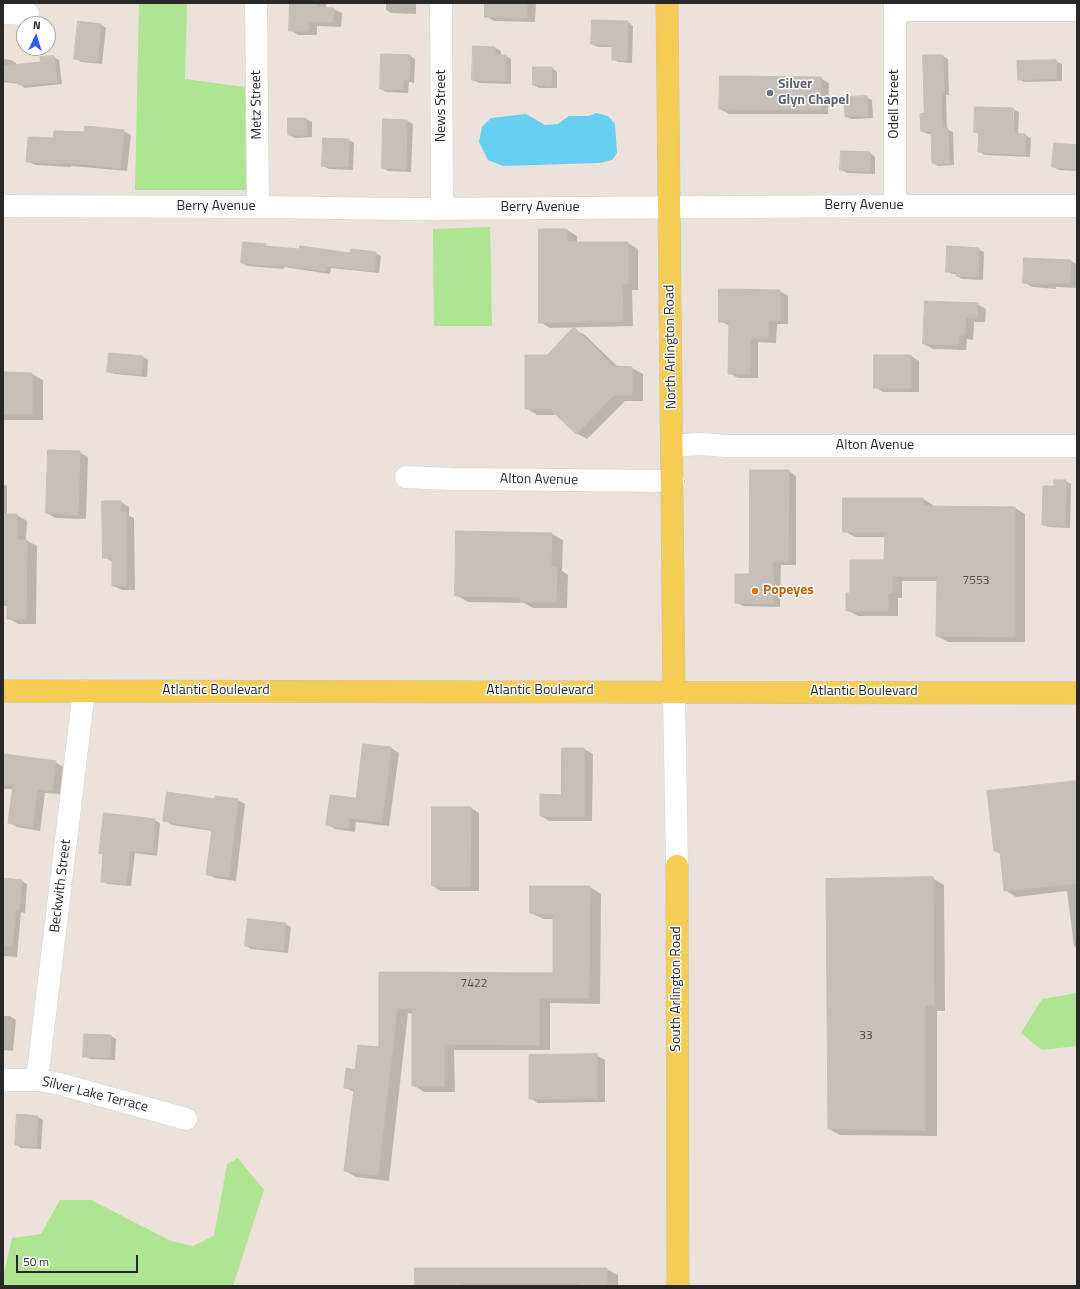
<!DOCTYPE html>
<html>
<head>
<meta charset="utf-8">
<style>
	body { margin:0 }
	#map { position:relative; width:1080px; height:1289px; overflow:hidden; background:#ebe3d9; font-family:"Titillium Web",sans-serif }
	canvas { display:block }
	.frame { position:absolute; inset:0; border:4px solid #282828; pointer-events:none }
	.north { position:absolute; left:16px; top:16px; width:40px; height:40px; box-sizing:border-box; background:#fff; border:1px solid #a9a9a9; border-radius:50%; rotate:4deg; font-size:11px; font-weight:700; line-height:16px; text-align:center; color:#282828 }
	.north::after { content:''; display:block; margin:auto; width:14px; height:18px; background:#325bff; clip-path:polygon(50% 0,100% 100%,50% 72%,0 100%) }
	.scale { position:absolute; left:16px; top:1255px; width:122px; height:18px; box-sizing:border-box; border:2px solid #282828; border-top:0; padding-left:5px; font-size:12px; line-height:14px; white-space:nowrap; color:#282828; -webkit-text-stroke:3px #fff; paint-order:stroke }
</style>
</head>
<body>
<div id="map">
<canvas width="1080" height="1289"></canvas>
<div class="frame"></div>
<div class="north">N</div>
<div class="scale">50 m</div>
</div>
<script>
const ctx = document.querySelector('canvas').getContext('2d');
ctx.lineJoin = 'round';
function fillPath(path, color) { ctx.fillStyle = color; ctx.fill(path, 'evenodd'); }
function strokePath(path, color, width, dash) { ctx.strokeStyle = color; ctx.lineWidth = width; ctx.lineCap = dash ? 'butt' : 'round'; ctx.setLineDash(dash || []); ctx.stroke(path); }
function drawText(font, color, halo, rows, align = 'center') {
  ctx.font = font + ' "Titillium Web",sans-serif'; ctx.lineWidth = 3; ctx.setLineDash([]); ctx.textBaseline = 'middle'; ctx.strokeStyle = halo; ctx.fillStyle = color; for (const [text, x, y, turn = 0] of rows) {
    ctx.save(); ctx.translate(x, y); ctx.rotate((+turn || 0) * Math.PI / 180); ctx.textAlign = isNaN(turn) ? turn : align; if (halo) ctx.strokeText(text, 0, 0); ctx.fillText(text, 0, 0); ctx.restore();
  }
}
fillPath(new Path2D(`
	M 139,3 L 187,3 L 185,79 L 245,87 L 246,190 L 135,190 Z
	M 490,227 L 492,326 L 434,326 L 433,229 Z
	M 1077,993 L 1077,1046 L 1042,1050 L 1021,1033 L 1042,999 Z
	M 238,1158 L 264,1190 L 233,1286 L 3,1286 L 3,1278 L 12,1238 L 41,1234 L 60,1200 L 91,1200 L 171,1241 L 193,1246 L 214,1236 L 227,1164 Z`), '#afe492');
fillPath(new Path2D(`
	M 596,113 L 608,116 L 615,124 L 617,153 L 612,160 L 600,163 L 503,166 L 488,160 L 479,142 L 482,127 L 491,118 L 526,114 L 545,125 L 558,124 L 569,116 L 589,116 Z`), '#67cff2');
fillPath(new Path2D(`
	M 291,3 L 326,3 L 326,8 L 333,9 L 342,13 L 341,27 L 317,26 L 317,35 L 298,35 L 290,30 Z
	M 386,3 L 416,3 L 416,14 L 391,13 L 386,10 Z
	M 486,3 L 536,3 L 535,22 L 494,21 L 486,16 Z
	M 628,22 L 633,26 L 632,63 L 618,62 L 613,59 L 613,47 L 598,47 L 592,44 Z
	M 101,25 L 106,28 L 102,64 L 81,62 L 75,58 Z
	M 474,47 L 495,48 L 501,51 L 501,56 L 506,56 L 511,59 L 511,84 L 479,83 L 473,80 Z
	M 410,56 L 415,59 L 414,83 L 409,82 L 408,93 L 386,92 L 381,89 Z
	M 943,56 L 948,59 L 949,95 L 946,95 L 947,129 L 953,132 L 954,165 L 938,166 L 933,163 L 932,134 L 927,134 L 922,131 Z
	M 54,57 L 59,60 L 62,84 L 25,88 L 20,84 L 3,82 L 3,59 L 11,60 L 16,63 L 16,65 L 42,63 Z
	M 1056,61 L 1062,64 L 1062,81 L 1024,82 L 1019,79 Z
	M 552,68 L 557,72 L 557,88 L 539,88 L 534,85 Z
	M 820,78 L 829,83 L 828,114 L 729,114 L 720,109 Z
	M 866,97 L 872,100 L 873,118 L 851,119 L 846,116 Z
	M 976,108 L 1013,109 L 1019,112 L 1018,135 L 1025,135 L 1031,138 L 1030,157 L 985,155 L 980,152 L 980,135 L 975,132 ZM 1012,110 L 1014,110 L 1013,138 L 1011,138 Z
	M 289,119 L 306,119 L 312,122 L 312,137 L 295,138 L 289,135 Z
	M 384,120 L 407,121 L 413,124 L 411,172 L 388,171 L 383,168 Z
	M 123,131 L 131,135 L 127,171 L 71,166 L 71,167 L 35,165 L 27,161 L 54,139 L 85,133 Z
	M 349,140 L 354,143 L 353,170 L 329,169 L 323,166 Z
	M 1077,146 L 1077,171 L 1059,170 L 1053,167 Z
	M 870,153 L 875,157 L 875,174 L 847,173 L 841,170 Z
	M 567,230 L 577,236 L 577,243 L 628,243 L 638,249 L 638,290 L 632,290 L 633,326 L 550,328 L 540,322 Z
	M 265,245 L 269,247 L 351,254 L 375,253 L 381,256 L 379,273 L 331,268 L 330,274 L 284,267 L 284,269 L 247,266 L 242,263 Z
	M 978,249 L 984,252 L 983,280 L 962,279 L 957,276 L 957,274 L 952,274 L 947,271 Z
	M 1071,261 L 1077,264 L 1077,288 L 1056,287 L 1056,289 L 1032,287 L 1024,282 Z
	M 780,291 L 788,296 L 788,324 L 777,324 L 776,343 L 758,342 L 758,378 L 738,378 L 729,373 L 730,326 L 720,321 Z
	M 977,304 L 986,309 L 985,322 L 974,322 L 973,340 L 967,339 L 966,350 L 933,349 L 924,344 Z
	M 574,329 L 585,335 L 618,367 L 632,368 L 643,374 L 643,401 L 625,401 L 587,439 L 576,433 L 558,415 L 537,415 L 526,408 L 547,356 Z
	M 911,356 L 919,361 L 919,392 L 883,392 L 875,387 Z
	M 143,357 L 148,360 L 147,377 L 114,374 L 108,371 Z
	M 3,373 L 32,374 L 43,380 L 43,420 L 3,420 Z
	M 79,452 L 88,457 L 86,519 L 55,518 L 47,513 Z
	M 789,471 L 796,476 L 796,565 L 781,565 L 780,607 L 743,606 L 736,602 L 750,575 Z
	M 1055,481 L 1066,481 L 1071,484 L 1070,528 L 1048,527 L 1043,524 L 1055,487 Z
	M 3,484 L 7,486 L 7,515 L 17,515 L 27,521 L 26,540 L 37,546 L 36,624 L 18,624 L 8,618 L 8,606 L 3,606 Z
	M 923,499 L 933,505 L 933,508 L 1015,508 L 1025,514 L 1025,642 L 948,642 L 937,636 L 938,581 L 902,581 L 902,598 L 898,598 L 898,616 L 858,616 L 847,610 L 851,594 L 885,561 L 886,537 L 855,537 L 844,531 Z
	M 121,502 L 129,507 L 129,516 L 134,518 L 135,590 L 122,590 L 113,586 L 113,562 L 104,557 Z
	M 552,534 L 563,540 L 562,571 L 568,575 L 567,608 L 533,608 L 524,603 L 468,602 L 456,595 Z
	M 363,745 L 391,748 L 399,753 L 389,826 L 356,822 L 355,832 L 335,829 L 327,824 L 357,800 Z
	M 563,749 L 584,749 L 593,754 L 592,821 L 549,821 L 541,816 L 562,796 Z
	M 3,756 L 55,762 L 63,767 L 60,794 L 45,793 L 40,831 L 17,827 L 9,823 L 14,789 L 3,789 Z
	M 1077,782 L 1077,948 L 1074,946 L 1067,891 L 1016,897 L 1005,890 L 1001,854 L 995,851 Z
	M 216,800 L 238,800 L 245,804 L 236,881 L 215,878 L 207,874 L 212,831 L 172,825 L 164,820 Z
	M 471,808 L 479,813 L 479,891 L 441,891 L 433,886 Z
	M 105,814 L 155,820 L 160,823 L 157,856 L 135,853 L 131,886 L 107,884 L 102,881 L 104,855 L 100,853 Z
	M 932,878 L 944,885 L 945,1011 L 937,1011 L 937,1136 L 840,1135 L 829,1129 Z
	M 3,879 L 22,881 L 27,884 L 25,913 L 21,912 L 17,957 L 3,956 Z
	M 590,887 L 601,894 L 600,1004 L 550,1003 L 550,1050 L 454,1050 L 455,1092 L 424,1092 L 413,1085 L 413,1014 L 408,1013 L 389,1181 L 356,1177 L 345,1171 L 354,1092 L 345,1087 L 356,1071 L 380,1048 L 380,973 L 554,974 L 554,919 L 543,919 L 531,913 Z
	M 285,924 L 291,927 L 288,953 L 251,949 L 246,946 Z
	M 3,1016 L 10,1016 L 16,1020 L 13,1051 L 3,1050 Z
	M 111,1036 L 116,1039 L 115,1060 L 90,1059 L 84,1056 Z
	M 596,1055 L 605,1060 L 605,1102 L 538,1103 L 530,1098 Z
	M 18,1116 L 38,1117 L 43,1120 L 41,1149 L 21,1148 L 16,1144 Z
	M 606,1269 L 618,1275 L 618,1286 L 416,1286 Z`), '#0003');
const building = new Path2D(`
	M 290,3 L 317,3 L 317,7 L 334,8 L 333,22 L 309,22 L 309,31 L 289,31 Z
	M 485,3 L 527,3 L 527,18 L 485,17 Z
	M 592,20 L 628,21 L 627,60 L 612,60 L 612,45 L 591,44 Z
	M 78,21 L 101,24 L 97,62 L 74,59 Z
	M 473,46 L 495,47 L 495,55 L 506,55 L 506,81 L 472,80 Z
	M 381,54 L 410,55 L 409,80 L 403,80 L 403,90 L 380,89 Z
	M 923,55 L 943,55 L 944,92 L 941,92 L 942,128 L 948,128 L 949,163 L 932,163 L 931,131 L 921,131 L 920,114 L 924,113 Z
	M 54,56 L 57,82 L 19,85 L 18,82 L 3,80 L 3,66 L 41,62 L 40,57 Z
	M 1056,60 L 1057,78 L 1018,80 L 1017,61 Z
	M 533,67 L 552,67 L 551,86 L 533,85 Z
	M 720,76 L 821,77 L 820,110 L 719,109 Z
	M 867,96 L 868,116 L 845,117 L 844,97 Z
	M 975,107 L 1013,108 L 1013,133 L 1025,134 L 1025,155 L 978,152 L 979,133 L 974,132 Z
	M 288,118 L 306,118 L 307,135 L 288,135 Z
	M 383,119 L 407,120 L 406,169 L 382,168 Z
	M 85,126 L 124,130 L 120,168 L 64,162 L 64,163 L 26,162 L 28,137 L 53,138 L 54,131 L 84,132 Z
	M 323,138 L 349,139 L 348,167 L 322,166 Z
	M 1054,143 L 1077,145 L 1077,169 L 1052,167 Z
	M 841,151 L 870,152 L 870,171 L 840,170 Z
	M 539,229 L 567,229 L 567,242 L 628,242 L 628,284 L 622,284 L 623,321 L 539,323 Z
	M 243,242 L 266,244 L 265,246 L 299,249 L 300,246 L 350,253 L 351,249 L 376,252 L 374,271 L 326,266 L 325,271 L 279,265 L 279,267 L 241,263 Z
	M 947,246 L 979,248 L 978,277 L 956,276 L 956,272 L 946,272 Z
	M 1024,258 L 1071,260 L 1070,283 L 1048,283 L 1048,284 L 1023,283 Z
	M 719,289 L 780,290 L 780,320 L 768,320 L 768,338 L 750,338 L 750,374 L 728,374 L 729,322 L 719,322 Z
	M 925,301 L 978,303 L 977,318 L 966,317 L 965,335 L 959,335 L 958,345 L 923,344 Z
	M 574,327 L 613,366 L 632,367 L 632,395 L 614,395 L 576,434 L 550,409 L 525,409 L 525,355 L 547,355 Z
	M 109,353 L 143,356 L 141,375 L 107,372 Z
	M 874,355 L 911,355 L 911,388 L 874,388 Z
	M 3,372 L 32,373 L 32,414 L 3,414 Z
	M 48,450 L 80,451 L 78,515 L 46,513 Z
	M 750,470 L 789,470 L 788,561 L 773,561 L 773,603 L 735,603 L 735,574 L 749,574 Z
	M 1054,480 L 1066,480 L 1065,526 L 1042,525 L 1043,486 L 1054,486 Z
	M 843,498 L 923,498 L 923,506 L 1015,507 L 1015,637 L 936,636 L 937,576 L 892,576 L 892,593 L 888,593 L 888,611 L 846,611 L 846,593 L 850,593 L 850,560 L 884,560 L 885,532 L 843,532 Z
	M 102,501 L 121,501 L 121,512 L 126,512 L 126,586 L 112,586 L 112,558 L 103,558 Z
	M 3,514 L 17,514 L 17,540 L 27,540 L 26,619 L 7,619 L 7,601 L 3,601 Z
	M 456,531 L 552,533 L 551,567 L 557,567 L 556,602 L 520,602 L 520,597 L 455,596 Z
	M 363,744 L 391,747 L 382,822 L 349,818 L 348,828 L 326,825 L 330,795 L 356,798 Z
	M 562,748 L 584,748 L 584,817 L 540,816 L 540,794 L 561,795 Z
	M 3,754 L 56,761 L 52,791 L 37,789 L 32,827 L 8,823 L 13,785 L 3,785 Z
	M 1077,781 L 1077,883 L 1004,891 L 1000,851 L 994,851 L 987,791 Z
	M 167,792 L 215,799 L 215,796 L 238,799 L 229,877 L 206,875 L 212,829 L 163,821 Z
	M 432,807 L 471,807 L 470,887 L 432,886 Z
	M 104,813 L 155,819 L 152,853 L 130,851 L 126,884 L 101,882 L 103,854 L 99,853 Z
	M 933,877 L 934,1005 L 925,1005 L 925,1130 L 828,1129 L 826,879 Z
	M 3,878 L 22,880 L 19,910 L 16,910 L 12,946 L 3,946 Z
	M 530,886 L 590,886 L 589,998 L 539,998 L 539,1045 L 444,1044 L 444,1086 L 412,1086 L 412,1008 L 397,1008 L 378,1175 L 344,1171 L 354,1089 L 344,1088 L 346,1068 L 355,1070 L 358,1045 L 379,1047 L 379,972 L 553,973 L 553,914 L 530,913 Z
	M 248,919 L 286,923 L 283,951 L 245,946 Z
	M 84,1034 L 111,1035 L 110,1057 L 83,1057 Z
	M 597,1054 L 597,1098 L 529,1099 L 529,1055 Z
	M 17,1114 L 38,1116 L 36,1147 L 15,1145 Z
	M 415,1268 L 607,1268 L 607,1286 L 578,1286 L 578,1283 L 462,1283 L 462,1286 L 415,1286 Z`);
fillPath(building, '#c6c0b9');
strokePath(building, '#c6bfb3', 1);
const minor = new Path2D(`
	M 256,3 L 258,207
	M 441,3 L 442,209
	M 895,3 L 895,206
	M 895,10 L 1077,10
	M 3,13 L 28,14
	M 3,206 L 258,207 L 405,209 L 895,206 L 1077,206
	M 672,446 L 700,444 L 726,446 L 1077,446
	M 406,477 L 453,479 L 673,481
	M 674,692 L 677,866
	M 3,1080 L 37,1080 L 56,1083 L 186,1119
	M 37,1080 L 84,691`);
const major = new Path2D(`
	M 667,3 L 674,692
	M 3,691 L 1077,693
	M 677,866 L 678,1286`);
strokePath(minor, '#ced2e2', 23);
strokePath(major, '#c3c3c3', 23);
strokePath(minor, '#fff', 22);
strokePath(major, '#f5cd54', 22);
for (const [x, y, r, color] of [
	[770,93,4,"#6b7280"],
	[755,591,4,"#e8710a"]
]) { const dot = new Path2D(); dot.arc(x, y, r, 0, 2 * Math.PI); ctx.fillStyle = color; ctx.fill(dot); strokePath(dot, '#fff', 1.5); }
drawText('12px', '#504e4c', null, [
	["7553",976,581],
	["7422",474,984],
	["33",866,1036]
]);
drawText('bold 14px', '#5b616d', '#fff', [
	["Silver",778,85],
	["Glyn Chapel",778,101]
], 'left');
drawText('14px', '#282828', '#fff', [
	["Odell Street",895,104,-90],
	["Metz Street",257,105,-91],
	["News Street",442,106,-90],
	["Berry Avenue",864,206],
	["Berry Avenue",216,207],
	["Berry Avenue",540,208],
	["North Arlington Road",671,347,-91],
	["Alton Avenue",875,446],
	["Alton Avenue",539,480,1],
	["Atlantic Boulevard",216,691],
	["Atlantic Boulevard",540,691],
	["Atlantic Boulevard",864,692],
	["Beckwith Street",61,886,-83],
	["South Arlington Road",677,989,-90],
	["Silver Lake Terrace",95,1095,14]
]);
drawText('bold 14px', '#c56008', '#fff', [
	["Popeyes",763,591]
], 'left');
</script>
</body>
</html>
